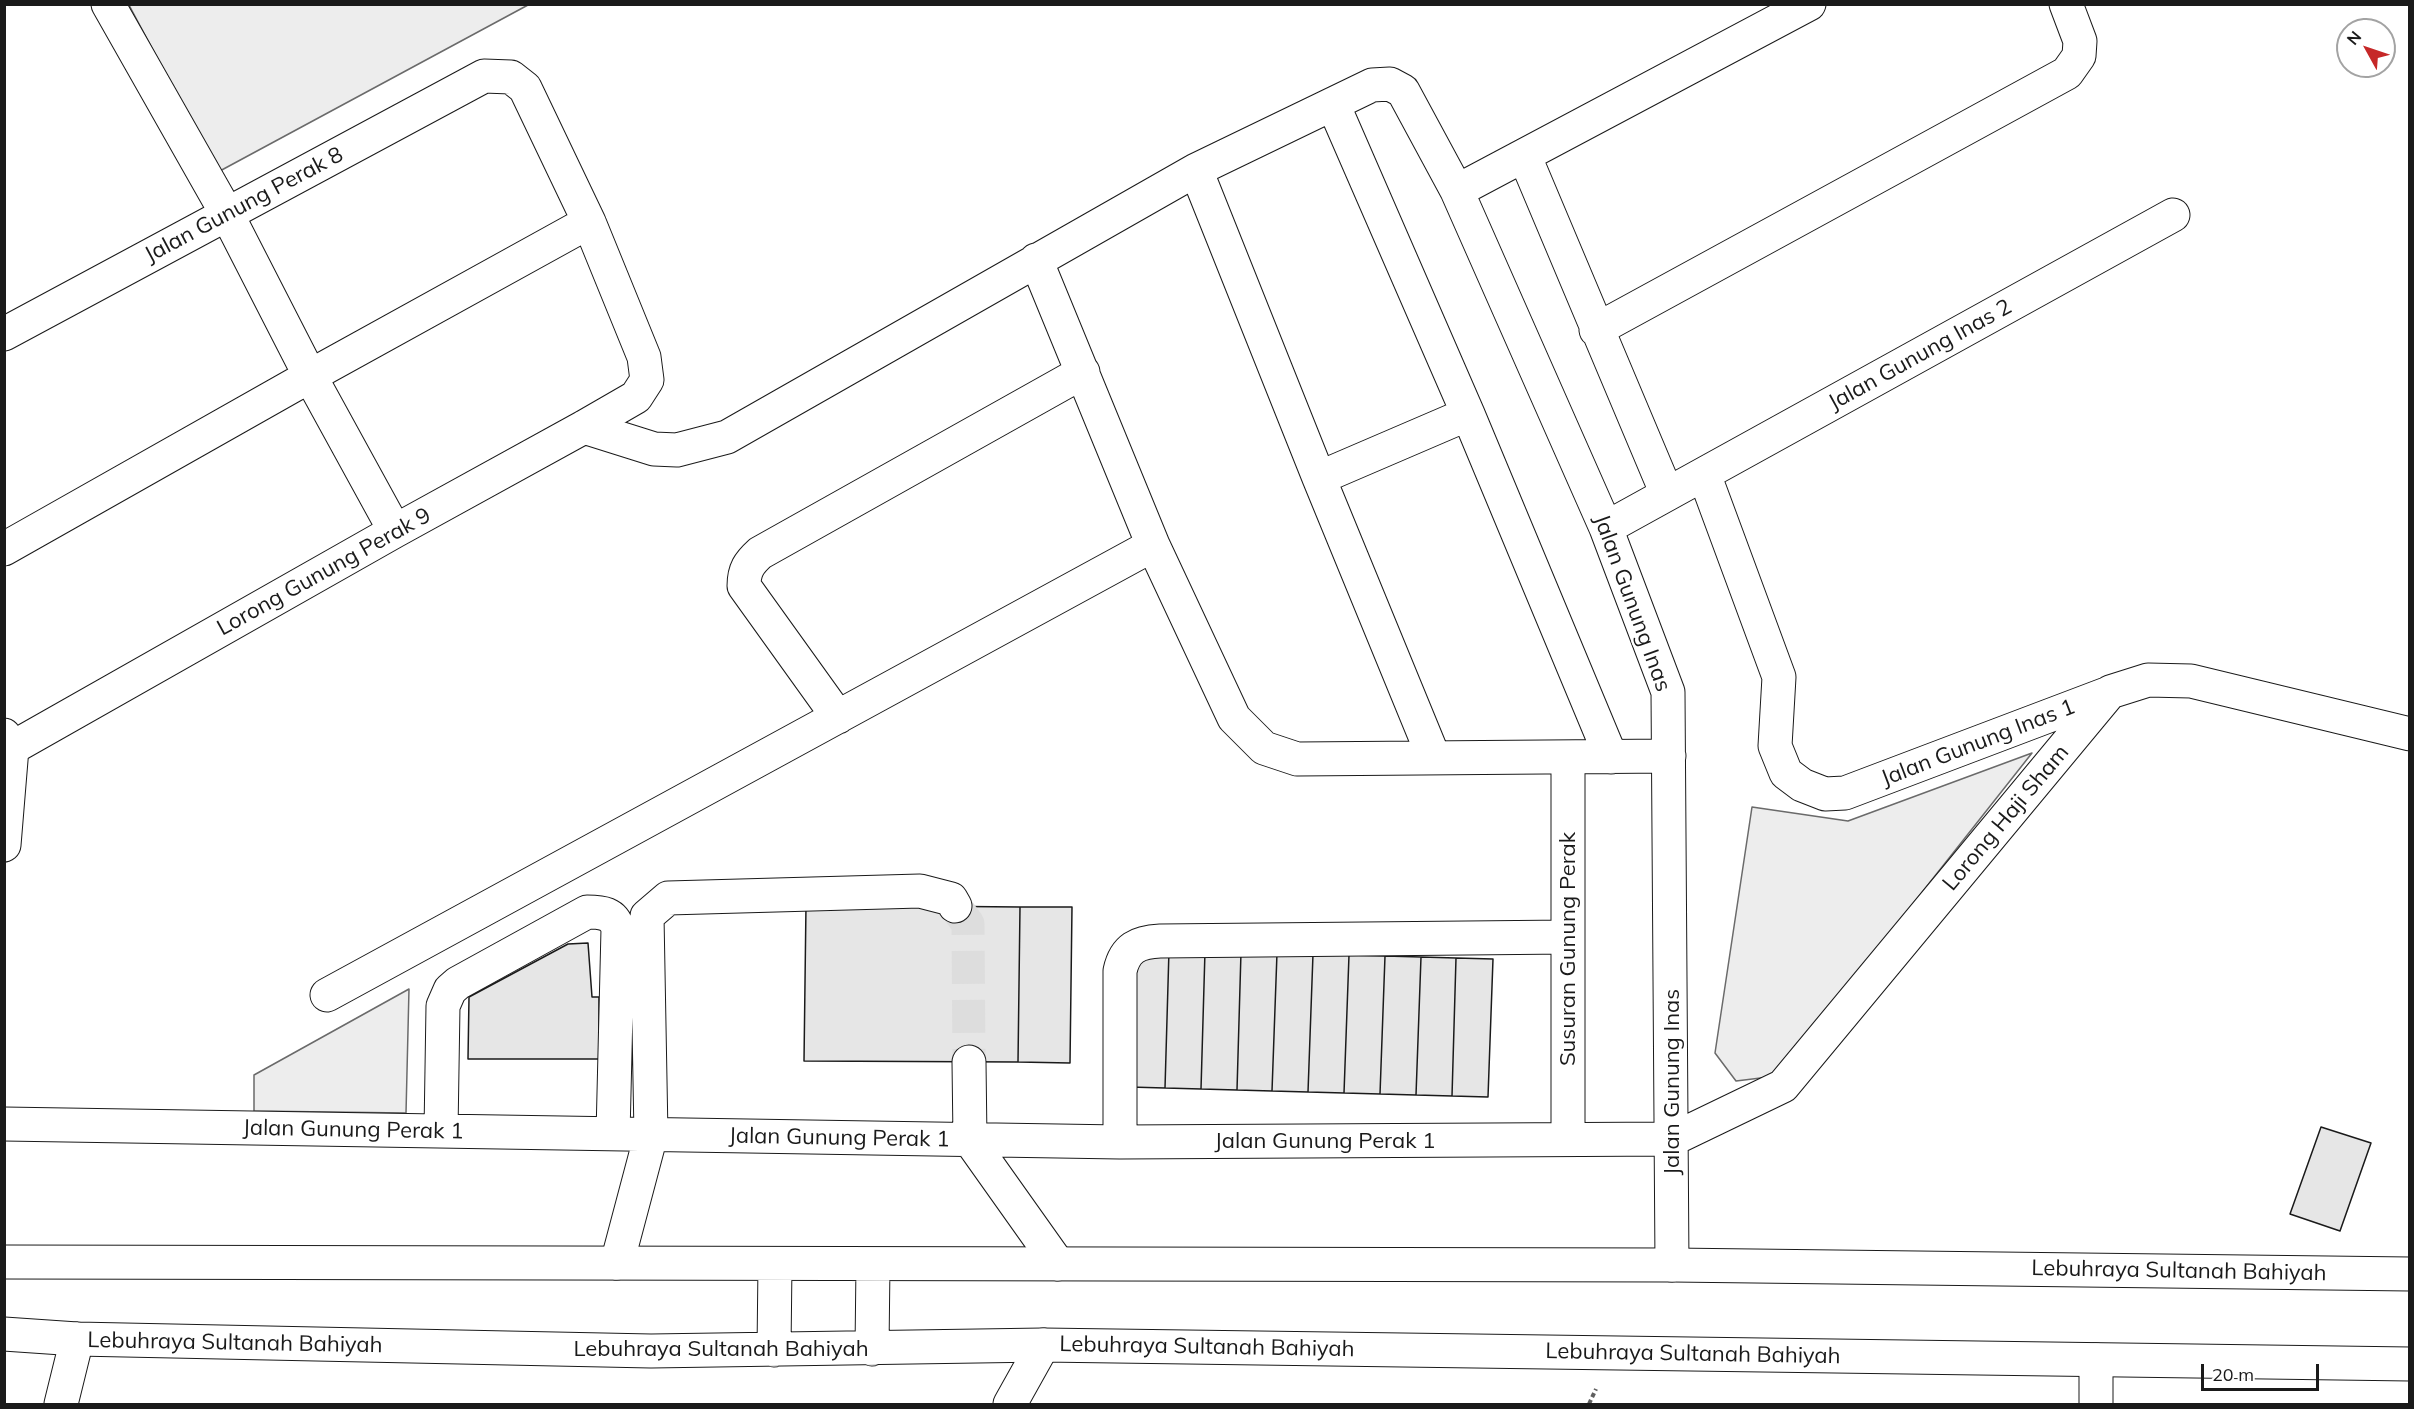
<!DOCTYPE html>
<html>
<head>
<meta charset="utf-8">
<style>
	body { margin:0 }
	#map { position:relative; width:2414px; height:1409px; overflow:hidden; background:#fff; font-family:Mulish,sans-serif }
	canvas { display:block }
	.frame { position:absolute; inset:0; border:6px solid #1a1a1a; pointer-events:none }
	.north { position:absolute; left:2336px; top:18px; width:60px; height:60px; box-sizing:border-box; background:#fff; border:2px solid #a3a3a3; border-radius:50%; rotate:310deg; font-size:16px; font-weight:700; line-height:24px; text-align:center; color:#1a1a1a }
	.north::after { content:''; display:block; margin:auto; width:21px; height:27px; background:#c62828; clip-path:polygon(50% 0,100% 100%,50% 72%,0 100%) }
	.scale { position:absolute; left:2201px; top:1364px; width:118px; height:27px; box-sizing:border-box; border:3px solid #1a1a1a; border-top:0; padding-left:8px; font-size:18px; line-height:21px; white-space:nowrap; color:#1a1a1a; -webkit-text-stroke:4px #fff; paint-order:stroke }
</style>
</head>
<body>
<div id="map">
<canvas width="2414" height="1409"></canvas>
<div class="frame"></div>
<div class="north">N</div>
<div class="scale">20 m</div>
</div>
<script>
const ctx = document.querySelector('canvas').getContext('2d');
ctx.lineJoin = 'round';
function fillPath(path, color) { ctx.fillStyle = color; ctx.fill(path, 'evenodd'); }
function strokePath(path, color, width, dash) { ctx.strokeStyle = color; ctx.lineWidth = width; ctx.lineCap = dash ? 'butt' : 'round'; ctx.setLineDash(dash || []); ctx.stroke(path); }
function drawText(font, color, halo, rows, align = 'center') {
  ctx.font = font + ' Mulish,sans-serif'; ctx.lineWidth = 4.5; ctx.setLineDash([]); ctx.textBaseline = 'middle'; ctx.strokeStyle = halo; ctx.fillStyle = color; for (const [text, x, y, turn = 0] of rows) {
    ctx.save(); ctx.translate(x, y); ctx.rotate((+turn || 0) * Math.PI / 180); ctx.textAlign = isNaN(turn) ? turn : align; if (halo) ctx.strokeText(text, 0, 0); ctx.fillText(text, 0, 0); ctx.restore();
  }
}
const built = new Path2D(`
	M 129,5 L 528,5 L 218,172 Z
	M 2032,753 L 1777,1076 L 1736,1081 L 1715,1053 L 1752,807 L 1848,821 Z
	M 409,989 L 406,1113 L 254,1111 L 254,1075 Z`);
fillPath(built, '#ededed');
strokePath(built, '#6a6a6a', 1.5);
const building = new Path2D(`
	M 806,905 L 1020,907 L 1018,1062 L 804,1061 Z
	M 1020,907 L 1072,907 L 1070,1063 L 1018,1062 Z
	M 588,943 L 592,997 L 599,997 L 599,1059 L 468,1059 L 469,997 L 568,944 Z
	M 1134,949 L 1169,950 L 1165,1088 L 1129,1087 Z
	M 1169,950 L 1205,951 L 1201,1089 L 1165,1088 Z
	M 1205,951 L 1241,952 L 1237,1090 L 1201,1089 Z
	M 1241,952 L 1277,953 L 1272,1091 L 1237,1090 Z
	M 1277,953 L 1313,954 L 1308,1092 L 1272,1091 Z
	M 1313,954 L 1349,955 L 1344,1093 L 1308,1092 Z
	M 1349,955 L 1385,956 L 1380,1094 L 1344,1093 Z
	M 1385,956 L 1421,957 L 1416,1095 L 1380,1094 Z
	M 1421,957 L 1456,958 L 1452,1096 L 1416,1095 Z
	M 1456,958 L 1493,959 L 1488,1097 L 1452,1096 Z
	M 2321,1127 L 2371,1143 L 2340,1231 L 2290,1214 Z`);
fillPath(building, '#e6e6e6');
strokePath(building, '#1a1a1a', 1.5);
strokePath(new Path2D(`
	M 955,906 L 968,924 L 969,1062`), '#ddd', 33, [33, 16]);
const minor = new Path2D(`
	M 108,4 L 227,214 L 310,376 L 395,531
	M 1333,104 L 1468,414 L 1611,757
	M 1525,157 L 1667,494
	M 1196,170 L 1319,478 L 1434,758
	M 1457,191 L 1809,4
	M 1036,260 L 1153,545 L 1234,718 L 1264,748 L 1297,759 L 1669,756
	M 1596,330 L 2067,73 L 2079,56 L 2080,41 L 2066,4
	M 4,334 L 484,76 L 511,77 L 525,88 L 589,222 L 644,357 L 647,380 L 636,397 L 584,427 L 395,531 L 12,748
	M 584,427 L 654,449 L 677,450 L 727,437 L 1196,170 L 1372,85 L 1390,84 L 1403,91 L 1457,191 L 1606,528 L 1668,692 L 1672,1265
	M 1704,474 L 1779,677 L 1775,746 L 1786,773 L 1802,785 L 1825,794 L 1845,793 L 2109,693
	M 1319,478 L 1468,414
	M 1606,528 L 2173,215
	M 4,549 L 310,376 L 589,222
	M 838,717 L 744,586 C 744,570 749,563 760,553 L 1083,372
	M 4,735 L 12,748 L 4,845
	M 327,995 L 1153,545
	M 969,1062 L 970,1140 L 1058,1264
	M 4,1124 L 1120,1142 L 1673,1139 L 1783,1086 L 2110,692 L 2148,680 L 2191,681 L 2410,734
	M 441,1131 L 443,1006 L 450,990 L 458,983 L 587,912 C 602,912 614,913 618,929 L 613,1134
	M 1568,1139 L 1568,758
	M 1120,1142 L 1120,971 C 1125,948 1138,942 1160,941 L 1568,937
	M 617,1263 L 651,1135 L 647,916 L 668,898 L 920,891 L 951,899 L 955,906
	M 2096,1360 L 2096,1404
	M 61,1404 L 77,1339
	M 1010,1404 L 1043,1345`);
const major = new Path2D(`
	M 4,1262 L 1672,1265 L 2410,1274
	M 4,1334 L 77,1339 L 651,1351 L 1043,1345 L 2410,1364
	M 872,1349 L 873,1264
	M 774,1350 L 775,1264`);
strokePath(minor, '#1a1a1a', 35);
strokePath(major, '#1a1a1a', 35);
strokePath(new Path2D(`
	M 1589,1404 L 1596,1389`), '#5f5f5f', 4, [4.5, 3]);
strokePath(minor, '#fff', 33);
strokePath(major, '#fff', 33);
drawText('22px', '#1a1a1a', '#fff', [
	["Jalan Gunung Perak 8",244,205,-28],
	["Jalan Gunung Inas 2",1920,355,-29],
	["Lorong Gunung Perak 9",324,572,-29],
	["Jalan Gunung Inas",1632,603,70],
	["Jalan Gunung Inas 1",1978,743,-21],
	["Lorong Haji Sham",2006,818,-50],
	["Susuran Gunung Perak",1568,949,-90],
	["Jalan Gunung Inas",1672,1082,-90],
	["Jalan Gunung Perak 1",353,1130,1],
	["Jalan Gunung Perak 1",839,1138,1],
	["Jalan Gunung Perak 1",1325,1141],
	["Lebuhraya Sultanah Bahiyah",2179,1271,1],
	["Lebuhraya Sultanah Bahiyah",235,1343,1],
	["Lebuhraya Sultanah Bahiyah",1207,1347,1],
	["Lebuhraya Sultanah Bahiyah",721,1349],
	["Lebuhraya Sultanah Bahiyah",1693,1354,1]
]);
</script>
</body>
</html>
